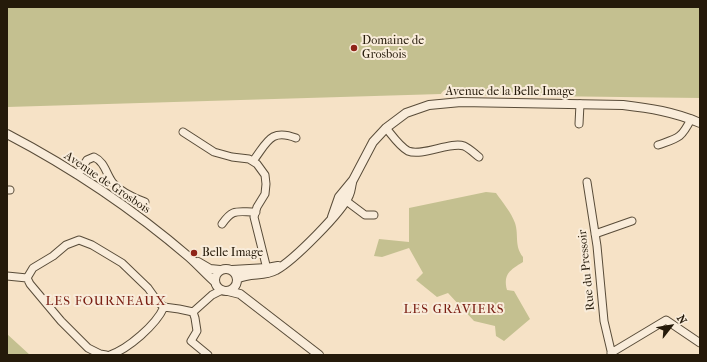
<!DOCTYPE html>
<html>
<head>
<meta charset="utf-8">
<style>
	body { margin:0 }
	#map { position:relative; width:707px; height:362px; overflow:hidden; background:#f6e2c6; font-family:"IM FELL French Canon",serif }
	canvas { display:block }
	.frame { position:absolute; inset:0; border:8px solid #251a0a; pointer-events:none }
	.north { position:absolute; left:651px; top:306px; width:40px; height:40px; -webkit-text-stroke:3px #f9ecda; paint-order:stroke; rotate:59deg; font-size:11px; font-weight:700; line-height:16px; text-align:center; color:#251a0a }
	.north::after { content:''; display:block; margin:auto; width:14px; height:18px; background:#251a0a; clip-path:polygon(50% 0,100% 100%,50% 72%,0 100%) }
</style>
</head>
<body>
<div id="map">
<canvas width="707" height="362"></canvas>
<div class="frame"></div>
<div class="north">N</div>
</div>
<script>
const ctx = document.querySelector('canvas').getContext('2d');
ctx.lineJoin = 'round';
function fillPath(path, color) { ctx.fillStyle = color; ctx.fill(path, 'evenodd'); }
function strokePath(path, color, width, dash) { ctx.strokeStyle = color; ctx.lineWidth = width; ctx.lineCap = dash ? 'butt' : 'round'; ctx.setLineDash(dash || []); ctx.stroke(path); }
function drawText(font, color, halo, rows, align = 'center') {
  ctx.font = font + ' "IM FELL French Canon",serif'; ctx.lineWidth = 4; ctx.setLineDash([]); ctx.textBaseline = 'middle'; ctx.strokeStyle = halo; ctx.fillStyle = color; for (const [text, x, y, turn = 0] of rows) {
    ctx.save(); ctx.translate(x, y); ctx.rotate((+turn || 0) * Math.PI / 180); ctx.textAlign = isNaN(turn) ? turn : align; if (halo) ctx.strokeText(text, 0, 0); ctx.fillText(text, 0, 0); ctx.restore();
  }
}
fillPath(new Path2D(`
	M 7,7 L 700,7 L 700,98 L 461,95 C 458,87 444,87 441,94 L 7,107 Z
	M 486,192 L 496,193 C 503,203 511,212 515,223 C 519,235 514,246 523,257 L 523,262 C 510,270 503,274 507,290 L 514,291 L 530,319 L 504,341 L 496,336 L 495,326 L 474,321 L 448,293 L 437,297 L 416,280 L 423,273 L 409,248 L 382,257 L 374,256 L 379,239 L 409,242 L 409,208 Z
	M 7,334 L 30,355 L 7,355 Z`), '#c4c090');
const minor = new Path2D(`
	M 579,124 L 580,104
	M 386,128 C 392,135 399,146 408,151 C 422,157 451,141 464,146 C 469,148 475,154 479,157
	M 183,132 L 214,152 L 232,157 L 249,159 L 257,164 L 265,175 L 266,184 L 265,194 L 257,207 L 254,217 L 268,273
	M 658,145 C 678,138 681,139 691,119
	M 253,161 C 267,143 270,128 296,138
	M 78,174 L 87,160 L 94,157 C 105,162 106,174 113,183 C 121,192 134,198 145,202
	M 587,182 L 597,246 L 604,321 L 612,355
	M 7,190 L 10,190
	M 342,199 L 349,203 L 365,215 L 374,215
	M 222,224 C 233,208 237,212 256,212
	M 595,234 L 632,221
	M 7,276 L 27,278
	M 193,312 L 195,318 L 197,331 L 191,341 L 208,355
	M 611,353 L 666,320 L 700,343
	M 106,355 L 100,354 L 88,348 L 61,321 L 30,284 L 27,278 L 33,268 L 53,256 L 66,245 L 79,240 L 92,245 L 122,263 L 148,288 L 158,302 L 164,307 L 179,309 L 193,312 L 212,295 L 222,290
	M 110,355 C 128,349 156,325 164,307`);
const tertiary = new Path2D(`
	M 7,134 C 72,168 133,209 189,257 C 198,265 206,274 215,282
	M 332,217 L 339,197 L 353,180 L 373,142 L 386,128 L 406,113 L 429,105 L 461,102 L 623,105 C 649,108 675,112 700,123
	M 198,262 L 210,269 L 220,270
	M215 280a11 11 0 1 1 22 0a11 11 0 1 1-22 0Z
	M 232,270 L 267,268 L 278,266
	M 237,279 C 250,272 264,277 276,270 C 293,261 342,212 349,195 C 351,191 351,186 352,183
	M 228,291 L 240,294 L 319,355`);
strokePath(minor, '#594c39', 9);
strokePath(tertiary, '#594c39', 10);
strokePath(minor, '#f9ecda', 7);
strokePath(tertiary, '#f9ecda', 8);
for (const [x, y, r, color] of [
	[354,48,4,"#8f2418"],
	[194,253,4,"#8f2418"]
]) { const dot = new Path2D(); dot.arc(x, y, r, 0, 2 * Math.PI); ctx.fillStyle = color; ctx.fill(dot); strokePath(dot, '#f9ecda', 1.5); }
drawText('12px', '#251a0a', '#f9ecda', [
	["Domaine de",362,41],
	["Grosbois",362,55],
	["Belle Image",202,253]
], 'left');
drawText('12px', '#251a0a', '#f9ecda', [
	["Avenue de la Belle Image",510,92],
	["Avenue de Grosbois",107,183,34],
	["Rue du Pressoir",587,270,-96]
]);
ctx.letterSpacing = '1px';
drawText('13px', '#7a1f14', '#f9ecda', [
	["LES FOURNEAUX",106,302],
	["LES GRAVIERS",454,310]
]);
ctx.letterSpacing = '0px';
</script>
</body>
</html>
